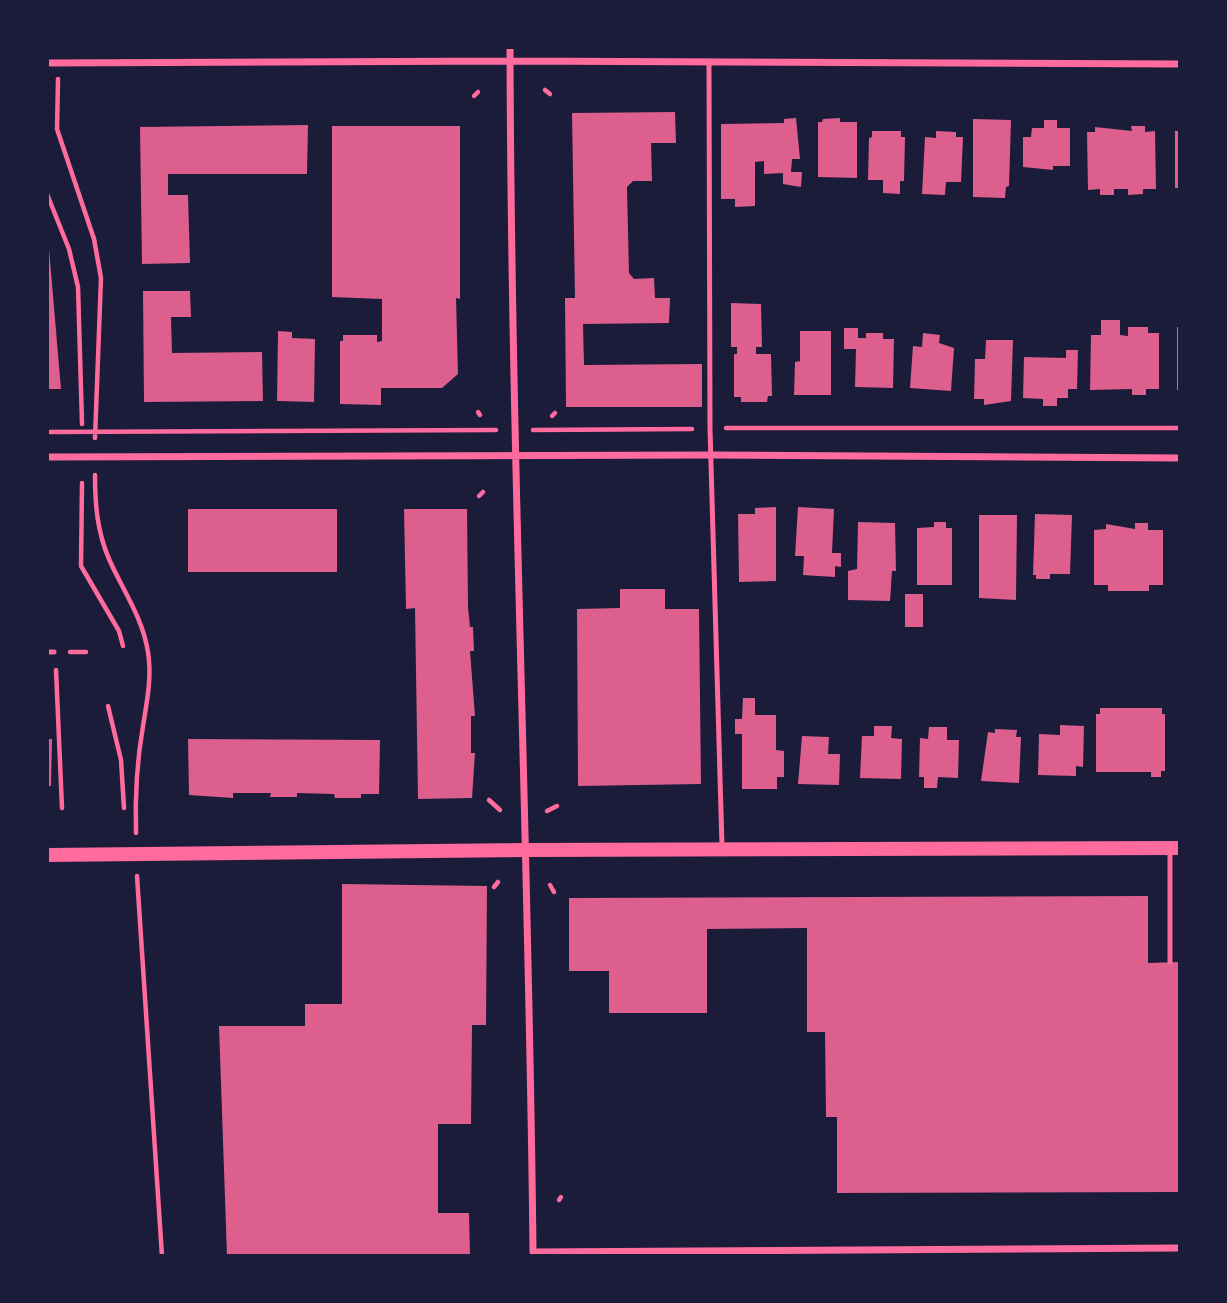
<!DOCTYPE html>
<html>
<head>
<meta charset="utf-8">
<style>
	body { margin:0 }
	#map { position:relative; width:1227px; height:1303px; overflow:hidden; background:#1b1b3a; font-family:"Times New Roman",serif }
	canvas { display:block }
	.frame { position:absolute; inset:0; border:49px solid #1b1b3a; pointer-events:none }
</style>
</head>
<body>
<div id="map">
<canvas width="1227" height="1303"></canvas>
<div class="frame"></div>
</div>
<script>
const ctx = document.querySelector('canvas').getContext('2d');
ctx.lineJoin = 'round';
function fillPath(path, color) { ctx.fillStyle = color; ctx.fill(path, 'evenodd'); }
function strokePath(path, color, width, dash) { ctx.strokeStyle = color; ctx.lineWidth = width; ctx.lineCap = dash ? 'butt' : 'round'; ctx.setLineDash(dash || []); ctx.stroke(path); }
fillPath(new Path2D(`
	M 675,112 L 676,143 L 651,143 L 652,181 L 633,181 L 627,187 L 629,273 L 634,279 L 654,278 L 655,298 L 670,298 L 669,323 L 583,324 L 584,365 L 702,364 L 702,407 L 566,407 L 565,298 L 575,298 L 572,113 Z
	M 796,118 L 800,159 L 792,159 L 791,172 L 802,172 L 801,187 L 783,184 L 783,173 L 764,174 L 764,161 L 755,162 L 755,206 L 735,207 L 735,199 L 721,199 L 721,124 L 784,123 L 784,119 Z
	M 840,118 L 840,122 L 857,122 L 857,178 L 818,177 L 818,122 L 822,122 L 823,119 Z
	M 973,119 L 1011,120 L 1009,186 L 1006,187 L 1005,198 L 973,197 Z
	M 1044,120 L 1057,120 L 1057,128 L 1070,128 L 1070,166 L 1053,166 L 1053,170 L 1023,167 L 1023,137 L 1031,137 L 1032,128 L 1044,128 Z
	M 308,125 L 307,174 L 168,174 L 168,195 L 188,195 L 190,263 L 142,264 L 140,127 Z
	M 332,126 L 460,126 L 460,299 L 456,298 L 458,374 L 442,388 L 381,388 L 381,405 L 340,404 L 340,341 L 343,341 L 343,335 L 377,335 L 377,342 L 382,341 L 382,299 L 332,297 Z
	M 1131,126 L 1145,126 L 1145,132 L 1155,131 L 1156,189 L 1143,189 L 1143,194 L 1128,195 L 1128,189 L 1114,189 L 1114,195 L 1100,195 L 1100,189 L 1088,190 L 1087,132 L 1095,132 L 1095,127 L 1132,131 Z
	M 872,131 L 901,131 L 901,137 L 905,137 L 904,181 L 900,181 L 900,194 L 883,193 L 883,180 L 868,180 L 869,138 L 872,137 Z
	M 936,131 L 956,132 L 956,137 L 963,137 L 961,182 L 946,182 L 945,195 L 922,194 L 925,137 L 936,138 Z
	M 1175,131 L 1180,131 L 1180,188 L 1175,188 Z
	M 47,249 L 49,249 L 61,389 L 47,389 Z
	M 143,291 L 190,291 L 191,317 L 171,317 L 172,353 L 262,352 L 263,401 L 144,402 Z
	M 731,303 L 761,304 L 762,347 L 756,347 L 756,354 L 771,354 L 772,396 L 768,396 L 767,402 L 741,402 L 741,397 L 734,397 L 734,354 L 737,354 L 737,347 L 731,347 Z
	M 1101,320 L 1120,320 L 1120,335 L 1128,336 L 1128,327 L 1148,327 L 1148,333 L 1159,333 L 1159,389 L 1146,389 L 1146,395 L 1132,395 L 1132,389 L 1090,390 L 1091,335 L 1101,335 Z
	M 1177,327 L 1180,327 L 1180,390 L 1177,390 Z
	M 844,328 L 858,328 L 858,338 L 866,338 L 866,333 L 883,333 L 883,339 L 894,339 L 893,388 L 855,387 L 856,349 L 844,349 Z
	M 278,331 L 292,332 L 292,338 L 315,339 L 314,402 L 277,401 Z
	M 800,331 L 831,331 L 831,395 L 794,395 L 795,362 L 800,361 Z
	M 923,333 L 940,335 L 939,343 L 954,348 L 951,391 L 910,388 L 913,346 L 922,347 Z
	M 986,340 L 1013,340 L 1011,401 L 984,405 L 984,399 L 974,399 L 975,359 L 985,359 Z
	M 1066,350 L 1078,350 L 1077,389 L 1068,389 L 1068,398 L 1057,398 L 1057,406 L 1043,406 L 1043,399 L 1023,398 L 1024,357 L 1066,358 Z
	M 776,507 L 776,581 L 739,582 L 738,514 L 755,514 L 755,508 Z
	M 798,507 L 834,509 L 832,553 L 841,553 L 841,567 L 835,566 L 835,577 L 803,575 L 804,556 L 795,556 Z
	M 188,509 L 337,509 L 337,572 L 188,572 Z
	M 404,509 L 467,509 L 468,607 L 470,627 L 473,627 L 474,651 L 470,651 L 475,716 L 471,716 L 471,753 L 475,753 L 472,798 L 418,799 L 415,608 L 406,609 Z
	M 1035,514 L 1072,515 L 1070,574 L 1050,574 L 1050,579 L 1036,579 L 1036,575 L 1033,575 Z
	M 979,515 L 1017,515 L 1016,600 L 979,598 Z
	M 858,522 L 895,523 L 896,571 L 892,571 L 890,601 L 848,600 L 848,571 L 857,569 Z
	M 934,522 L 946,522 L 946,528 L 952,528 L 952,585 L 917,585 L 917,528 L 934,527 Z
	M 1135,523 L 1148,523 L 1148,530 L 1163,530 L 1163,585 L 1149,585 L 1149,591 L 1108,591 L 1108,585 L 1094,585 L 1094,530 L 1106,529 L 1106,524 L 1135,529 Z
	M 620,589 L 665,589 L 665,609 L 699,609 L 701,784 L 578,786 L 577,609 L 620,608 Z
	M 905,594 L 923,594 L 923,627 L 905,627 Z
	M 743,698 L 755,698 L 755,715 L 776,715 L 776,750 L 784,751 L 784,777 L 777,777 L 777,789 L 742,789 L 742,734 L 735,734 L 735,719 L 742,719 Z
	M 1100,708 L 1162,708 L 1162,714 L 1165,714 L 1165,771 L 1161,771 L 1161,777 L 1151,777 L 1151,772 L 1096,772 L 1096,714 L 1100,714 Z
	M 1060,725 L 1084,726 L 1083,767 L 1076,766 L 1076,776 L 1038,775 L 1039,734 L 1060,735 Z
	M 874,726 L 892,726 L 891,738 L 902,739 L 901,779 L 860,778 L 862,736 L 874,736 Z
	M 929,727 L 947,727 L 947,740 L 959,740 L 958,778 L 938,777 L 937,788 L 924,788 L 924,777 L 919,777 L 920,738 L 928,739 Z
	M 995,729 L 1017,730 L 1016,737 L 1021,737 L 1019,783 L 981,781 L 988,732 L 995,733 Z
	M 802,736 L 829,737 L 828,754 L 840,754 L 839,785 L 798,784 Z
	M 47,739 L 52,739 L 51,786 L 47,786 Z
	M 188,739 L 380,740 L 379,794 L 361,794 L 361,798 L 335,798 L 334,794 L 297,793 L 297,797 L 270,797 L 271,793 L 233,793 L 233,798 L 189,795 Z
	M 342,884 L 487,886 L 486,1025 L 472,1025 L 471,1124 L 438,1124 L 438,1213 L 469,1213 L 470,1256 L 227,1256 L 219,1026 L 305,1026 L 305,1004 L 342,1004 Z
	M 1148,896 L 1148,963 L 1180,962 L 1180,1192 L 837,1193 L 837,1117 L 826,1117 L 825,1032 L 807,1032 L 807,928 L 707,929 L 707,1013 L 609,1013 L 609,971 L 569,971 L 569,898 Z`), '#dd5f8e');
strokePath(new Path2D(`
	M 58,79 L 57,129 L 94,239 L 101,278 L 95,438
	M 545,90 L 550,94
	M 474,96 L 478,92
	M 47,194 L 69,249 L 78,287 L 82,424
	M 478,412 L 480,415
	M 552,416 L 555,413
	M 726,428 L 1180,428
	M 533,430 L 692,429
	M 47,432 L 496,430
	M 95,475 C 95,504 97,531 109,559 C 123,591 142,616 148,652 C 152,677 147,701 143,726 C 137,760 135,798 136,833
	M 82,483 L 81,566 L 119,631 L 123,646
	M 479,496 L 483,492
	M 70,652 L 86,652
	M 56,670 L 62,808
	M 108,706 L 121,760 L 124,808
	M 489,800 L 500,810
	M 547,811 L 557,806
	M 137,876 L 162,1256
	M 550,885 L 554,892
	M 494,887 L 498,882
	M 559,1200 L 561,1197`), '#ff6b9d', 4.5);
strokePath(new Path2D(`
	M 709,62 L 710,429 L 722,846
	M 47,652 L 54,652
	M 1170,850 L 1170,962`), '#ff6b9d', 5);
strokePath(new Path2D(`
	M 510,47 C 511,449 529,850 533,1252 L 1180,1248
	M 47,63 L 510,61 L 1180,64
	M 47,457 L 714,455 L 1180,458`), '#ff6b9d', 7);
strokePath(new Path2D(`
	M 47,855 L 527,850 L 1180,848`), '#ff6b9d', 14);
</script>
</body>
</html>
